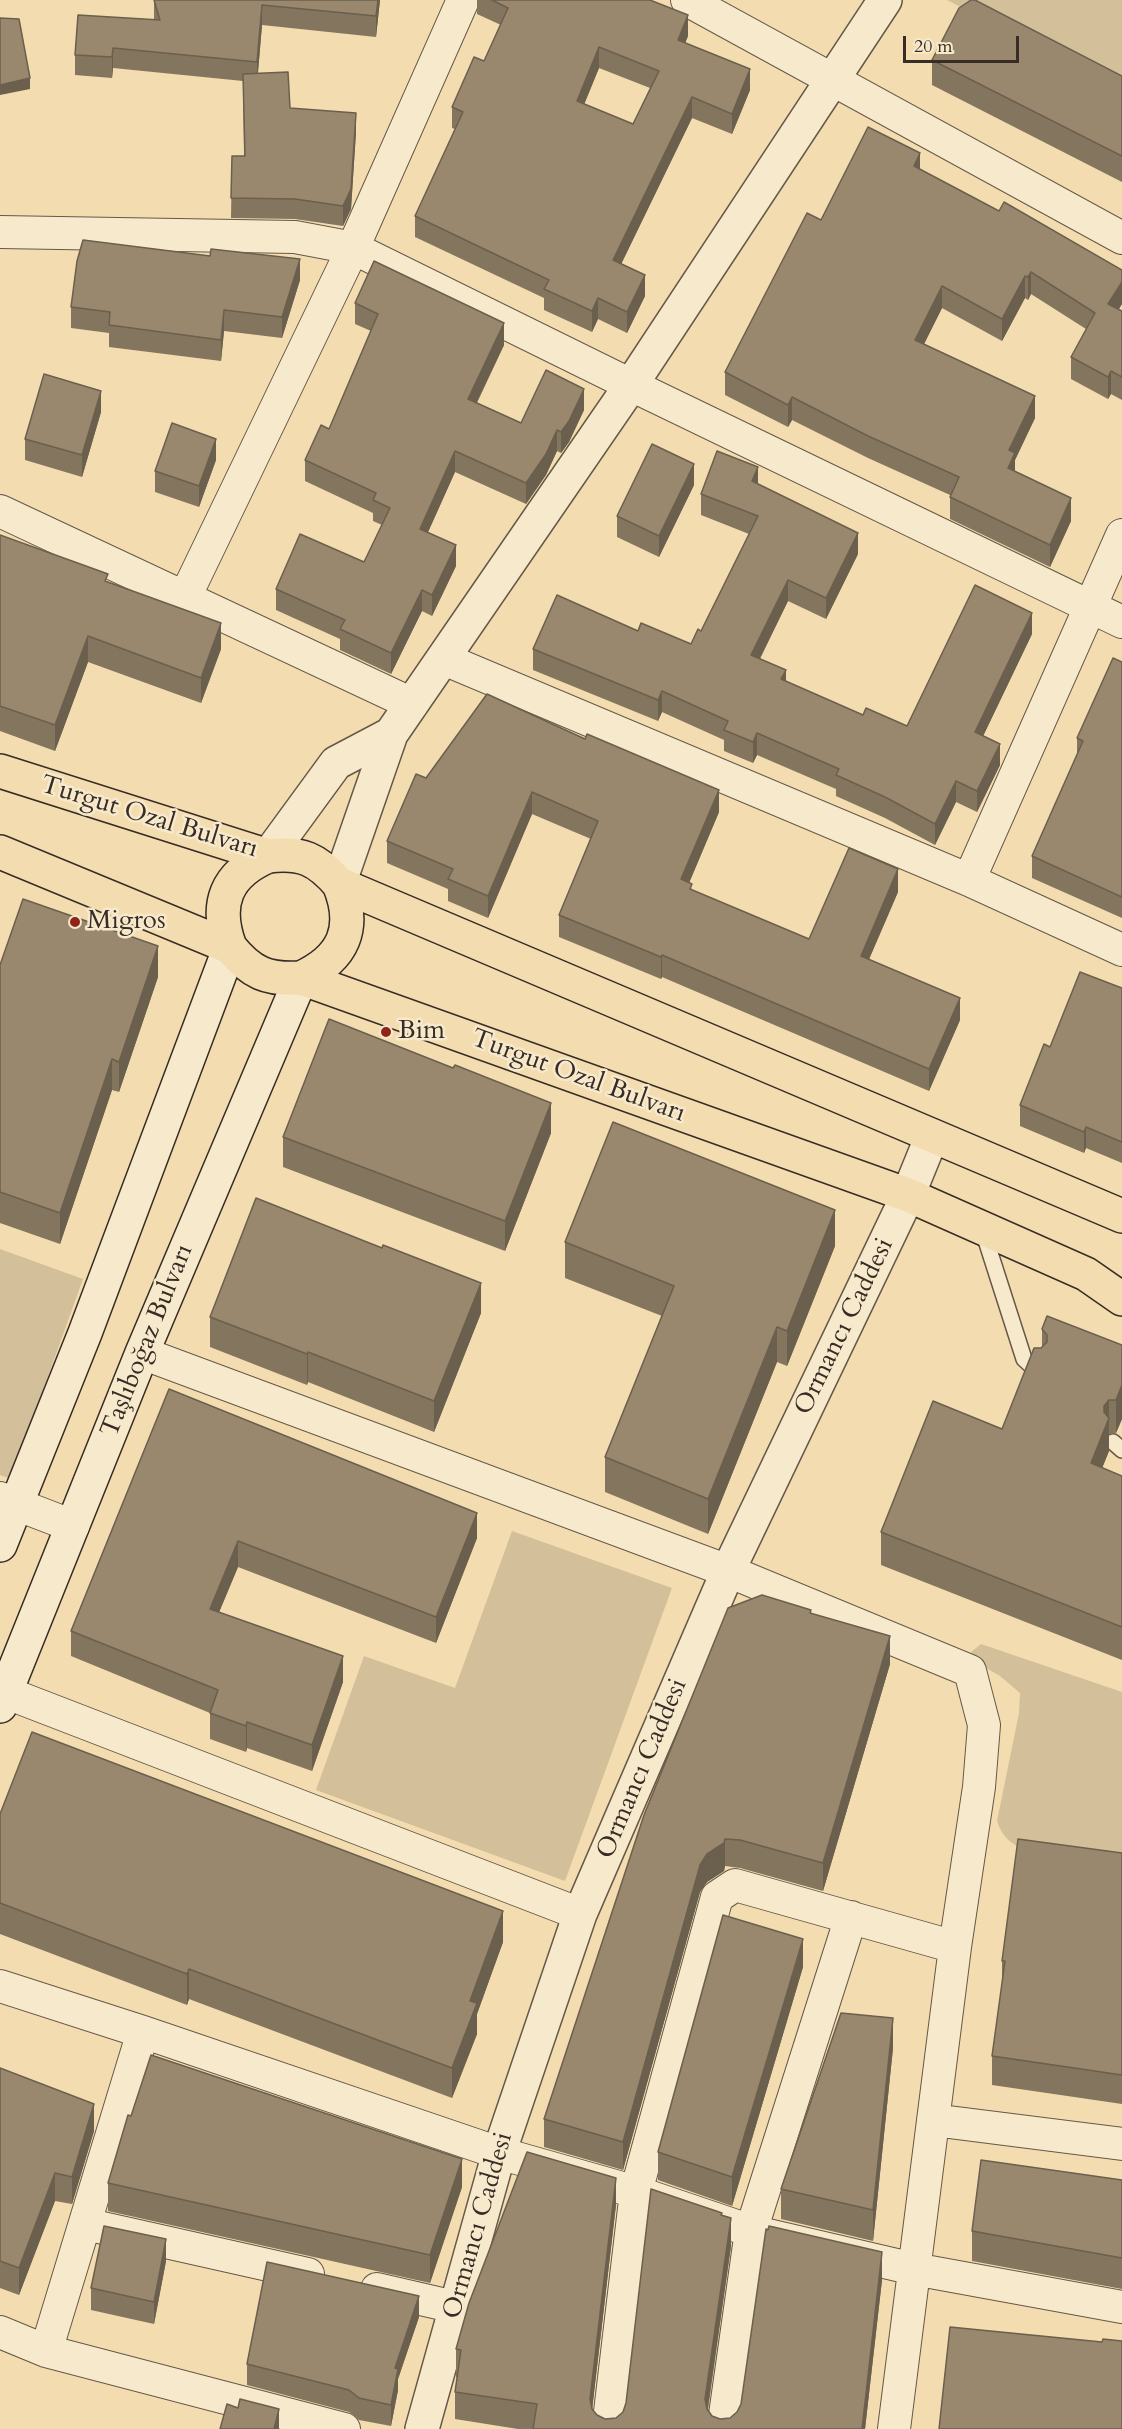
<!DOCTYPE html>
<html>
<head>
<meta charset="utf-8">
<style>
	body { margin:0 }
	#map { position:relative; width:1122px; height:2429px; overflow:hidden; background:#f3ddb0; font-family:Cardo,serif }
	canvas { display:block }
	.scale { position:absolute; left:903px; top:36px; width:116px; height:27px; box-sizing:border-box; border:3px solid #372c26; border-top:0; padding-left:8px; font-size:18px; line-height:21px; white-space:nowrap; color:#372c26; -webkit-text-stroke:4px #f7e9cc; paint-order:stroke }
</style>
</head>
<body>
<div id="map">
<canvas width="1122" height="2429"></canvas>
<div class="scale">20 m</div>
</div>
<script>
const ctx = document.querySelector('canvas').getContext('2d');
ctx.lineJoin = 'round';
function fillPath(path, color) { ctx.fillStyle = color; ctx.fill(path, 'evenodd'); }
function strokePath(path, color, width, dash) { ctx.strokeStyle = color; ctx.lineWidth = width; ctx.lineCap = dash ? 'butt' : 'round'; ctx.setLineDash(dash || []); ctx.stroke(path); }
function drawText(font, color, halo, rows, align = 'center') {
  ctx.font = font + ' Cardo,serif'; ctx.lineWidth = 5; ctx.setLineDash([]); ctx.textBaseline = 'middle'; ctx.strokeStyle = halo; ctx.fillStyle = color; for (const [text, x, y, turn = 0] of rows) {
    ctx.save(); ctx.translate(x, y); ctx.rotate((+turn || 0) * Math.PI / 180); ctx.textAlign = isNaN(turn) ? turn : align; if (halo) ctx.strokeText(text, 0, 0); ctx.fillText(text, 0, 0); ctx.restore();
  }
}
fillPath(new Path2D(`
	M 947,0 L 1122,0 L 1122,93 Z
	M 0,1249 L 83,1279 L 11,1479 L 0,1475 Z
	M 512,1531 L 672,1588 L 565,1881 L 316,1790 L 364,1656 L 455,1688 Z
	M 981,1644 L 1122,1692 L 1122,1865 L 1027,1851 C 1011,1844 1003,1838 997,1821 L 1019,1713 L 1020,1693 L 1000,1676 L 976,1662 L 971,1652 Z`), '#d3bf99');
const service = new Path2D(`
	M 983,1231 L 1024,1359 L 1038,1372
	M 1113,1442 L 1122,1450`);
const minor = new Path2D(`
	M 687,0 L 1122,238
	M 0,232 L 295,237 L 353,248 L 631,385 L 1122,622
	M 0,511 L 412,704
	M 185,597 L 353,248 L 463,0
	M 444,659 L 969,880 L 1122,950
	M 969,880 L 1122,535
	M 142,1353 L 728,1571 L 970,1671 L 984,1725 L 979,1787 L 955,1947 L 894,2429
	M 0,1498 L 73,1526
	M 7,1693 L 580,1914
	M 0,1986 L 143,2032 L 499,2153 L 636,2192 L 751,2231 L 914,2269 L 1122,2307
	M 933,2120 L 1122,2144
	M 85,2224 L 308,2274
	M 377,2289 L 455,2307
	M 0,2332 L 46,2351 L 344,2429
	M 46,2351 L 143,2032
	M 608,2429 L 636,2192 L 717,1897 L 735,1885 L 955,1947
	M 723,2429 L 751,2231 L 851,1917`);
const tertiary = new Path2D(`
	M 268,856 L 336,763 L 391,734
	M 339,884 L 391,734 L 631,385 L 885,0
	M 422,2429 L 499,2153 L 580,1914 L 728,1571 L 908,1195 L 932,1136`);
const secondary = new Path2D(`
	M 0,1545 L 85,1333 L 230,947
	M 0,1706 L 142,1353 L 301,978`);
const primary = new Path2D(`
	M 0,771 L 268,856 C 302,852 317,859 339,884 L 1122,1216
	M 0,852 L 230,947 C 251,973 267,980 301,978 L 908,1195 L 1086,1274 L 1122,1299
	M 230,947 C 214,904 226,874 268,856
	M 301,978 C 344,958 357,928 339,884`);
strokePath(service, '#665848', 18);
strokePath(minor, '#665848', 34);
strokePath(tertiary, '#665848', 36);
strokePath(secondary, '#372c26', 36);
strokePath(primary, '#372c26', 36);
strokePath(service, '#f7e9cc', 15);
strokePath(minor, '#f7e9cc', 32);
strokePath(tertiary, '#f7e9cc', 33);
strokePath(secondary, '#f7e9cc', 33);
strokePath(primary, '#f3ddb0', 33);
fillPath(new Path2D(`
	M 154,0 L 380,0 L 376,37 L 262,25 L 258,73 L 290,108 L 356,132 L 351,209 L 343,226 L 295,219 L 231,218 L 232,156 L 244,156 L 243,81 L 113,68 L 112,78 L 75,75 L 75,55 L 154,19 Z
	M 477,0 L 650,0 L 688,36 L 685,43 L 750,90 L 732,134 L 692,118 L 621,264 L 645,296 L 627,333 L 598,319 L 592,332 L 544,310 L 544,298 L 415,237 L 415,216 L 455,129 L 452,128 L 452,107 L 484,61 L 501,25 L 477,14 ZM 599,68 L 650,88 L 633,124 L 584,104 Z
	M 932,60 L 1122,76 L 1122,182 L 932,85 Z
	M 920,169 L 1122,282 L 1122,304 L 1118,310 L 1122,312 L 1122,400 L 1111,394 L 1108,399 L 1071,379 L 1071,357 L 1086,329 L 1031,294 L 1028,300 L 1025,298 L 1002,341 L 942,308 L 924,344 L 1035,418 L 1015,460 L 1015,471 L 1071,521 L 1050,567 L 950,519 L 950,495 L 868,458 L 792,420 L 788,427 L 725,395 L 725,372 L 821,220 Z
	M 300,280 L 282,338 L 224,331 L 221,361 L 109,347 L 109,333 L 71,328 L 71,307 Z
	M 355,303 L 504,345 L 477,403 L 521,423 L 584,410 L 569,442 L 561,453 L 557,451 L 546,475 L 526,504 L 455,472 L 428,532 L 456,566 L 432,616 L 422,611 L 391,674 L 340,650 L 340,639 L 276,610 L 276,589 L 364,562 L 382,525 L 373,521 L 373,513 L 305,481 L 305,460 L 329,429 L 371,331 L 355,324 Z
	M 101,412 L 82,477 L 25,460 L 25,439 Z
	M 216,460 L 199,507 L 155,492 L 155,471 Z
	M 758,484 L 858,554 L 826,619 L 788,601 L 760,659 L 786,681 L 863,715 L 907,726 L 1032,634 L 983,736 L 1000,765 L 977,812 L 956,802 L 935,845 L 885,818 L 836,796 L 836,789 L 757,755 L 753,763 L 724,751 L 724,740 L 662,712 L 658,721 L 533,670 L 533,649 L 638,631 L 691,644 L 701,631 L 749,534 L 701,515 L 701,494 Z
	M 694,485 L 659,557 L 617,537 L 617,516 Z
	M 0,535 L 108,582 L 221,649 L 201,703 L 88,662 L 55,751 L 0,731 Z
	M 1122,662 L 1122,918 L 1032,878 L 1032,856 L 1077,756 L 1077,738 Z
	M 426,778 L 719,812 L 689,883 L 692,890 L 809,939 L 898,892 L 869,959 L 960,1020 L 929,1091 L 662,977 L 661,979 L 559,937 L 559,915 L 591,839 L 532,814 L 488,918 L 448,901 L 448,889 L 387,863 L 387,841 Z
	M 0,965 L 158,977 L 119,1092 L 112,1090 L 60,1244 L 0,1223 Z
	M 1122,988 L 1122,1163 L 1086,1148 L 1084,1153 L 1020,1126 L 1020,1105 L 1050,1047 Z
	M 551,1133 L 505,1251 L 283,1167 L 283,1137 Z
	M 565,1242 L 835,1246 L 787,1366 L 777,1362 L 708,1534 L 605,1492 L 605,1457 L 662,1316 L 565,1278 Z
	M 382,1248 L 481,1313 L 434,1432 L 308,1382 L 307,1385 L 210,1347 L 210,1317 Z
	M 1042,1329 L 1122,1345 L 1122,1419 L 1116,1433 L 1109,1434 L 1109,1451 L 1102,1468 L 1122,1476 L 1122,1660 L 881,1565 L 881,1532 L 1002,1429 L 1042,1348 Z
	M 169,1389 L 477,1538 L 436,1643 L 238,1567 L 219,1612 L 343,1682 L 312,1771 L 247,1748 L 246,1752 L 210,1739 L 210,1713 L 71,1656 L 71,1631 Z
	M 811,1613 L 890,1664 L 823,1891 L 740,1868 L 725,1866 L 724,1871 L 707,1882 L 700,1892 L 623,2170 L 544,2147 L 544,2119 Z
	M 0,1814 L 503,1942 L 477,2014 L 477,2034 L 452,2098 L 189,1999 L 187,2005 L 0,1934 Z
	M 1122,1853 L 1122,2104 L 992,2085 L 992,2056 L 1002,1986 L 1002,1961 Z
	M 803,1967 L 732,2206 L 658,2180 L 658,2152 Z
	M 893,2048 L 873,2241 L 781,2219 L 781,2189 Z
	M 0,2068 L 94,2131 L 72,2204 L 55,2201 L 19,2295 L 0,2288 Z
	M 131,2116 L 462,2187 L 430,2283 L 108,2211 L 108,2183 Z
	M 1122,2180 L 1122,2289 L 972,2261 L 972,2231 Z
	M 616,2205 L 592,2410 L 597,2415 L 605,2419 L 616,2418 L 623,2412 L 722,2215 L 731,2246 L 708,2410 L 712,2416 L 720,2419 L 730,2418 L 882,2280 L 865,2429 L 518,2429 L 455,2419 L 455,2392 L 457,2377 L 456,2377 L 456,2349 Z
	M 166,2261 L 154,2324 L 91,2310 L 91,2288 Z
	M 419,2317 L 398,2379 L 398,2390 L 391,2426 L 359,2420 L 349,2412 L 247,2385 L 247,2364 Z`), '#84755f');
fillPath(new Path2D(`
	M 378,0 L 380,0 L 376,37 L 376,16 Z
	M 262,5 L 262,25 L 257,83 L 257,62 Z
	M 688,15 L 688,36 L 678,61 L 678,40 Z
	M 599,47 L 599,68 L 577,122 L 577,101 Z
	M 113,48 L 113,68 L 112,78 L 112,57 Z
	M 750,69 L 750,90 L 732,134 L 732,114 Z
	M 30,78 L 30,89 L 0,95 L 0,85 Z
	M 692,97 L 692,118 L 613,281 L 613,260 Z
	M 356,113 L 356,132 L 351,209 L 343,226 L 343,206 Z
	M 920,153 L 920,175 L 914,166 Z
	M 300,259 L 300,280 L 282,338 L 282,317 Z
	M 1031,272 L 1031,294 L 1028,300 L 1028,277 Z
	M 645,275 L 645,296 L 627,333 L 627,312 Z
	M 1025,276 L 1025,298 L 1002,341 L 1002,319 Z
	M 1122,282 L 1122,304 L 1108,327 L 1108,304 Z
	M 942,286 L 942,308 L 915,362 L 915,340 Z
	M 598,298 L 598,319 L 592,332 L 592,311 Z
	M 224,310 L 224,331 L 221,361 L 221,340 Z
	M 504,323 L 504,345 L 468,420 L 468,399 Z
	M 1111,371 L 1111,394 L 1108,399 L 1108,377 Z
	M 584,389 L 584,410 L 569,442 L 561,453 L 561,432 Z
	M 101,391 L 101,412 L 82,477 L 82,455 Z
	M 1035,396 L 1035,418 L 1015,460 L 1015,475 L 1008,468 L 1009,450 Z
	M 792,397 L 792,420 L 788,427 L 788,405 Z
	M 557,430 L 557,451 L 546,475 L 526,504 L 526,483 Z
	M 216,439 L 216,460 L 199,507 L 199,486 Z
	M 455,451 L 455,472 L 420,550 L 420,529 Z
	M 694,464 L 694,485 L 659,557 L 659,536 Z
	M 758,467 L 758,488 L 752,481 Z
	M 1071,498 L 1071,521 L 1050,567 L 1050,545 Z
	M 858,533 L 858,554 L 826,619 L 826,598 Z
	M 456,545 L 456,566 L 432,616 L 432,595 Z
	M 788,580 L 788,601 L 751,676 L 751,655 Z
	M 422,590 L 422,611 L 391,674 L 391,653 Z
	M 1032,613 L 1032,634 L 975,753 L 975,732 Z
	M 221,623 L 221,649 L 201,703 L 201,678 Z
	M 88,636 L 88,662 L 55,751 L 55,725 Z
	M 786,670 L 786,691 L 781,679 Z
	M 662,691 L 662,712 L 658,721 L 658,700 Z
	M 757,733 L 757,755 L 753,763 L 753,742 Z
	M 1000,744 L 1000,765 L 977,812 L 977,791 Z
	M 956,781 L 956,802 L 935,845 L 935,824 Z
	M 719,790 L 719,812 L 681,902 L 681,879 Z
	M 532,792 L 532,814 L 488,918 L 488,896 Z
	M 898,869 L 898,892 L 861,978 L 861,956 Z
	M 158,946 L 158,977 L 119,1092 L 119,1062 Z
	M 662,955 L 662,977 L 661,979 L 661,957 Z
	M 960,998 L 960,1020 L 929,1091 L 929,1069 Z
	M 112,1059 L 112,1090 L 60,1244 L 60,1213 Z
	M 551,1103 L 551,1133 L 505,1251 L 505,1221 Z
	M 1086,1127 L 1086,1148 L 1084,1153 L 1084,1132 Z
	M 835,1210 L 835,1246 L 787,1366 L 787,1331 Z
	M 481,1283 L 481,1313 L 434,1432 L 434,1401 Z
	M 777,1327 L 777,1362 L 708,1534 L 708,1499 Z
	M 308,1352 L 308,1382 L 307,1385 L 307,1354 Z
	M 1122,1385 L 1122,1419 L 1116,1433 L 1116,1400 Z
	M 1109,1400 L 1109,1451 L 1091,1496 L 1091,1463 L 1104,1406 Z
	M 477,1513 L 477,1538 L 436,1643 L 436,1617 Z
	M 238,1541 L 238,1567 L 210,1634 L 210,1609 Z
	M 890,1636 L 890,1664 L 823,1891 L 823,1863 Z
	M 343,1656 L 343,1682 L 312,1771 L 312,1745 Z
	M 247,1722 L 247,1748 L 246,1752 L 246,1726 Z
	M 725,1839 L 725,1866 L 724,1871 L 707,1882 L 700,1892 L 623,2170 L 623,2142 L 700,1865 L 707,1854 Z
	M 503,1911 L 503,1942 L 477,2014 L 477,2034 L 452,2098 L 452,2068 L 470,2001 Z
	M 803,1939 L 803,1967 L 732,2206 L 732,2177 Z
	M 189,1969 L 189,1999 L 187,2005 L 187,1974 Z
	M 893,2018 L 893,2048 L 873,2241 L 873,2210 Z
	M 94,2104 L 94,2131 L 72,2204 L 72,2177 Z
	M 462,2159 L 462,2187 L 430,2283 L 430,2255 Z
	M 55,2173 L 55,2201 L 19,2295 L 19,2268 Z
	M 616,2178 L 616,2205 L 590,2427 L 590,2399 Z
	M 731,2218 L 731,2246 L 705,2426 L 705,2399 Z
	M 166,2239 L 166,2261 L 154,2324 L 154,2302 Z
	M 882,2252 L 882,2280 L 865,2429 L 862,2429 Z
	M 419,2296 L 419,2317 L 398,2379 L 398,2390 L 391,2426 L 391,2405 L 395,2368 Z
	M 279,2409 L 279,2429 L 274,2429 Z`), '#6b5f4d');
const building = new Path2D(`
	M 154,0 L 378,0 L 376,16 L 262,5 L 257,62 L 113,48 L 112,57 L 75,55 L 78,15 L 160,20 Z
	M 492,0 L 650,0 L 688,15 L 678,40 L 750,69 L 732,114 L 692,97 L 613,260 L 645,275 L 627,312 L 598,298 L 592,311 L 544,289 L 549,280 L 415,216 L 463,112 L 452,107 L 474,57 L 484,61 L 508,8 ZM 599,47 L 659,71 L 633,124 L 577,101 Z
	M 971,0 L 975,0 L 1122,76 L 1122,156 L 932,60 L 959,8 Z
	M 0,18 L 19,19 L 30,78 L 0,85 Z
	M 288,72 L 290,108 L 356,113 L 351,189 L 343,206 L 295,199 L 231,198 L 232,156 L 245,156 L 243,74 Z
	M 868,127 L 920,153 L 914,166 L 999,211 L 1004,202 L 1122,270 L 1122,282 L 1108,304 L 1122,311 L 1122,377 L 1111,371 L 1108,377 L 1071,357 L 1095,313 L 1031,272 L 1028,277 L 1025,276 L 1002,319 L 942,286 L 915,340 L 1035,396 L 1009,450 L 1015,453 L 1008,468 L 1071,498 L 1050,545 L 950,497 L 959,477 L 868,436 L 792,397 L 788,405 L 725,372 L 807,213 L 821,220 Z
	M 83,240 L 210,256 L 211,249 L 300,259 L 282,317 L 224,310 L 221,340 L 109,325 L 110,312 L 71,307 L 77,261 Z
	M 374,261 L 504,323 L 468,399 L 521,423 L 546,370 L 584,389 L 569,421 L 561,432 L 557,430 L 546,454 L 526,483 L 455,451 L 420,529 L 456,545 L 432,595 L 422,590 L 391,653 L 340,629 L 345,620 L 276,589 L 300,534 L 364,562 L 390,508 L 373,500 L 376,493 L 305,460 L 321,425 L 329,429 L 378,314 L 355,303 Z
	M 44,374 L 101,391 L 82,455 L 25,439 Z
	M 172,423 L 216,439 L 199,486 L 155,471 Z
	M 652,444 L 694,464 L 659,536 L 617,516 Z
	M 717,451 L 758,467 L 752,481 L 858,533 L 826,598 L 788,580 L 751,655 L 786,670 L 781,679 L 863,715 L 866,708 L 907,726 L 975,585 L 1032,613 L 975,732 L 1000,744 L 977,791 L 956,781 L 935,824 L 885,797 L 836,775 L 839,769 L 757,733 L 753,742 L 724,730 L 728,721 L 662,691 L 658,700 L 533,649 L 557,595 L 638,631 L 641,623 L 691,644 L 698,629 L 701,631 L 758,516 L 701,494 Z
	M 0,535 L 108,574 L 105,581 L 221,623 L 201,678 L 88,636 L 55,725 L 0,706 Z
	M 1113,658 L 1122,662 L 1122,897 L 1032,856 L 1083,741 L 1077,738 Z
	M 487,694 L 585,739 L 587,734 L 719,790 L 681,879 L 692,884 L 690,889 L 809,939 L 849,848 L 898,869 L 861,956 L 960,998 L 929,1069 L 662,955 L 661,957 L 559,915 L 598,821 L 532,792 L 488,896 L 448,879 L 453,869 L 387,841 L 416,774 L 426,778 Z
	M 23,899 L 158,946 L 119,1062 L 112,1059 L 60,1213 L 0,1192 L 0,965 Z
	M 1080,972 L 1122,988 L 1122,1142 L 1086,1127 L 1084,1132 L 1020,1105 L 1044,1044 L 1050,1047 Z
	M 329,1019 L 453,1068 L 455,1065 L 551,1103 L 505,1221 L 283,1137 Z
	M 613,1122 L 835,1210 L 787,1331 L 777,1327 L 708,1499 L 605,1457 L 674,1286 L 565,1242 Z
	M 256,1198 L 382,1248 L 383,1245 L 481,1283 L 434,1401 L 308,1352 L 307,1354 L 210,1317 Z
	M 1047,1316 L 1122,1345 L 1122,1385 L 1116,1400 L 1109,1400 L 1104,1406 L 1104,1412 L 1109,1418 L 1091,1463 L 1122,1476 L 1122,1627 L 881,1532 L 933,1401 L 1002,1429 L 1034,1348 L 1041,1348 L 1047,1342 L 1047,1335 L 1042,1329 Z
	M 169,1389 L 477,1513 L 436,1617 L 238,1541 L 210,1609 L 343,1656 L 312,1745 L 247,1722 L 246,1726 L 210,1713 L 218,1690 L 71,1631 Z
	M 762,1595 L 811,1610 L 810,1613 L 890,1636 L 823,1863 L 740,1840 L 725,1839 L 724,1843 L 707,1854 L 700,1865 L 623,2142 L 544,2119 L 644,1815 L 728,1608 Z
	M 32,1732 L 503,1911 L 470,2001 L 477,2003 L 452,2068 L 189,1969 L 187,1974 L 0,1903 L 0,1814 Z
	M 1018,1839 L 1122,1853 L 1122,2075 L 992,2056 L 1005,1961 L 1002,1961 Z
	M 723,1915 L 803,1939 L 732,2177 L 658,2152 Z
	M 841,2013 L 893,2018 L 873,2210 L 781,2189 Z
	M 151,2055 L 462,2159 L 430,2255 L 108,2183 L 128,2115 L 131,2116 Z
	M 0,2068 L 94,2104 L 72,2177 L 55,2173 L 19,2268 L 0,2261 Z
	M 527,2152 L 616,2178 L 590,2399 L 592,2409 L 597,2415 L 605,2419 L 616,2418 L 623,2412 L 626,2403 L 651,2189 L 722,2213 L 721,2215 L 731,2218 L 705,2399 L 707,2409 L 712,2416 L 720,2419 L 730,2418 L 737,2412 L 741,2404 L 766,2229 L 768,2230 L 769,2226 L 882,2252 L 862,2429 L 533,2429 L 537,2404 L 455,2392 L 461,2350 L 456,2349 L 469,2303 Z
	M 981,2160 L 1122,2180 L 1122,2258 L 972,2231 Z
	M 104,2226 L 166,2239 L 154,2302 L 91,2288 Z
	M 267,2262 L 419,2296 L 395,2368 L 398,2369 L 391,2405 L 359,2398 L 349,2390 L 247,2364 Z
	M 950,2327 L 1102,2342 L 1103,2339 L 1122,2341 L 1122,2429 L 939,2429 Z
	M 240,2399 L 279,2409 L 274,2429 L 220,2429 L 227,2404 L 238,2408 Z`);
fillPath(building, '#99886e');
strokePath(building, '#6b5f4d', 1.5);
for (const [x, y, r, color] of [
	[75,922,6,"#8f2418"],
	[386,1032,6,"#8f2418"]
]) { const dot = new Path2D(); dot.arc(x, y, r, 0, 2 * Math.PI); ctx.fillStyle = color; ctx.fill(dot); strokePath(dot, '#f7e9cc', 2); }
drawText('26px', '#372c26', '#f7e9cc', [
	["Turgut Ozal Bulvarı",149,818,17],
	["Turgut Ozal Bulvarı",578,1077,20],
	["Ormancı Caddesi",845,1327,-64],
	["Taşlıboğaz Bulvarı",148,1341,-68],
	["Ormancı Caddesi",643,1769,-67],
	["Ormancı Caddesi",479,2226,-74]
]);
drawText('26px', '#372c26', '#f7e9cc', [
	["Migros",87,922],
	["Bim",398,1032]
], 'left');
</script>
</body>
</html>
